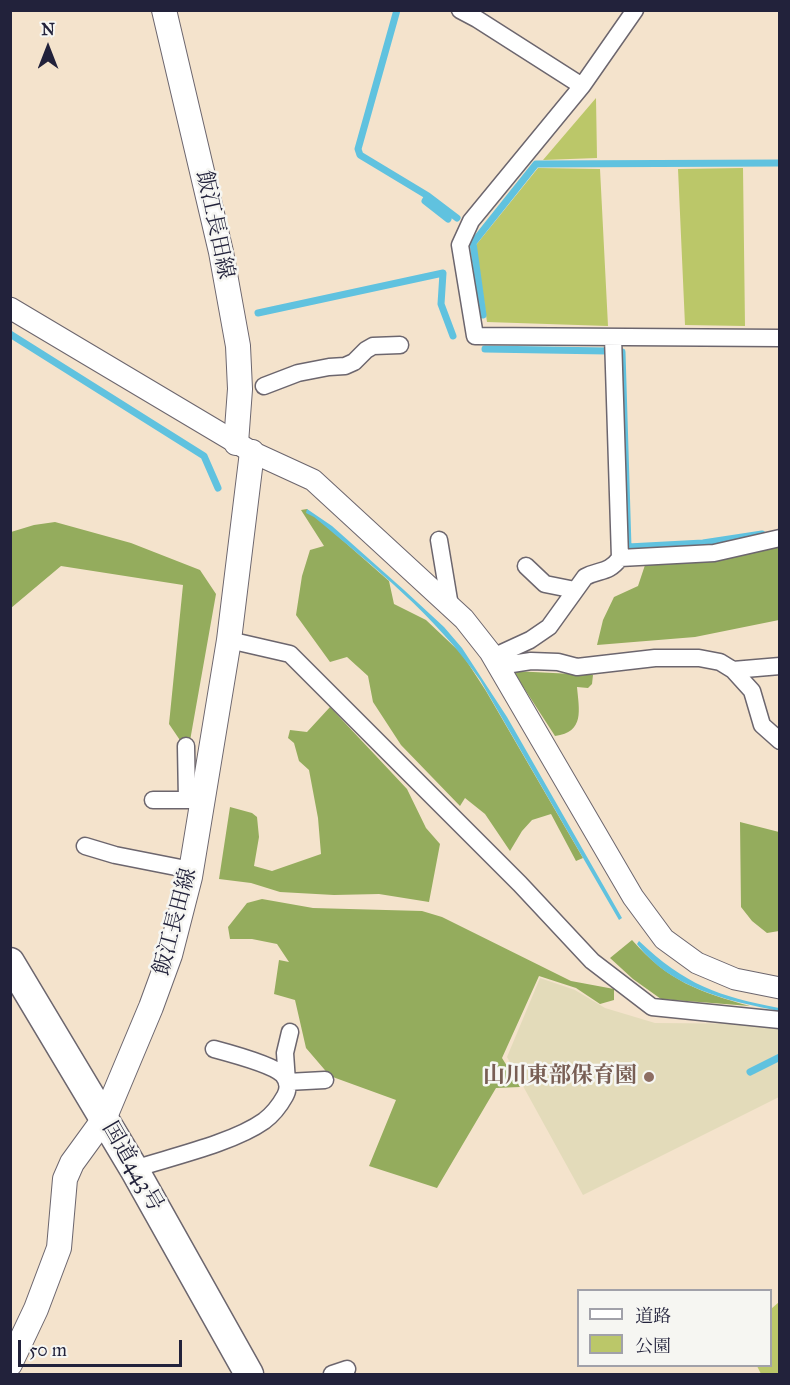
<!DOCTYPE html>
<html>
<head>
<meta charset="utf-8">
<style>
	body { margin:0 }
	#map { position:relative; width:790px; height:1385px; overflow:hidden; background:#f4e3cc; font-family:"IM FELL Great Primer","Noto Serif JP",serif }
	canvas { display:block }
	.frame { position:absolute; inset:0; border:12px solid #22223b; pointer-events:none }
	.legend { position:absolute; left:577px; top:1289px; width:195px; height:78px; box-sizing:border-box; background:#f6f6f2; border:2px solid #a1a1a9; margin:0; padding:8px 10px; list-style:none; font-size:18px; color:#22223b }
	.legend li { display:flex; align-items:center; gap:12px; height:30px }
	.legend b { width:30px; border:2px solid #a1a1a9 }
	.north { position:absolute; left:18px; top:18px; width:60px; height:60px; -webkit-text-stroke:4px #f6f6f2; paint-order:stroke; rotate:0deg; font-size:16px; font-weight:700; line-height:24px; text-align:center; color:#22223b }
	.north::after { content:''; display:block; margin:auto; width:21px; height:27px; background:#22223b; clip-path:polygon(50% 0,100% 100%,50% 72%,0 100%) }
	.scale { position:absolute; left:18px; top:1340px; width:164px; height:27px; box-sizing:border-box; border:3px solid #22223b; border-top:0; padding-left:8px; font-size:18px; line-height:21px; white-space:nowrap; color:#22223b; -webkit-text-stroke:4px #f6f6f2; paint-order:stroke }
</style>
</head>
<body>
<div id="map">
<canvas width="790" height="1385"></canvas>
<div class="frame"></div>
<ul class="legend">
<li><b style="height:8px;background:#fff"></b>道路</li>
<li><b style="height:16px;background:#bbc769"></b>公園</li>
</ul>
<div class="north">N</div>
<div class="scale">50 m</div>
</div>
<script>
const ctx = document.querySelector('canvas').getContext('2d');
ctx.lineJoin = 'round';
function fillPath(path, color) { ctx.fillStyle = color; ctx.fill(path, 'evenodd'); }
function strokePath(path, color, width, dash) { ctx.strokeStyle = color; ctx.lineWidth = width; ctx.lineCap = dash ? 'butt' : 'round'; ctx.setLineDash(dash || []); ctx.stroke(path); }
function drawText(font, color, halo, rows, align = 'center') {
  ctx.font = font + ' "IM FELL Great Primer","Noto Serif JP",serif'; ctx.lineWidth = 5; ctx.setLineDash([]); ctx.textBaseline = 'middle'; ctx.strokeStyle = halo; ctx.fillStyle = color; for (const [text, x, y, turn = 0] of rows) {
    ctx.save(); ctx.translate(x, y); ctx.rotate((+turn || 0) * Math.PI / 180); ctx.textAlign = isNaN(turn) ? turn : align; if (halo) ctx.strokeText(text, 0, 0); ctx.fillText(text, 0, 0); ctx.restore();
  }
}
fillPath(new Path2D(`
	M 540,978 L 575,990 L 605,1008 L 655,1023 L 779,1024 L 779,1097 L 583,1195 L 507,1057 Z`), '#e3dbba');
fillPath(new Path2D(`
	M 596,98 L 597,158 L 543,160 Z
	M 538,168 L 600,169 L 608,326 L 487,322 L 476,245 Z
	M 743,168 L 745,326 L 685,325 L 678,169 Z
	M 779,1302 L 779,1374 L 761,1374 L 757,1366 L 770,1366 L 771,1309 Z`), '#bbc769');
fillPath(new Path2D(`
	M 307,509 L 389,581 L 394,604 L 426,620 L 462,654 L 486,691 L 583,858 L 576,861 L 551,814 L 532,820 L 522,831 L 510,851 L 485,814 L 465,798 L 460,806 L 401,745 L 373,702 L 368,676 L 347,657 L 330,662 L 296,615 L 302,576 L 310,550 L 324,546 L 301,510 Z
	M 55,522 L 131,543 L 200,570 L 216,594 L 188,752 L 169,724 L 183,585 L 61,566 L 11,608 L 11,532 L 34,525 Z
	M 779,544 L 779,620 L 695,637 L 597,645 L 603,620 L 614,597 L 638,586 L 646,562 Z
	M 513,671 L 593,675 L 592,684 L 588,688 L 577,687 C 579,710 585,732 555,736 Z
	M 330,707 L 407,789 L 426,828 L 440,844 L 429,902 L 379,894 L 334,895 L 280,892 L 251,883 L 219,879 L 230,807 L 252,813 L 257,817 L 259,837 L 254,866 L 272,871 L 321,854 L 318,818 L 309,770 L 299,761 L 294,743 L 288,738 L 290,730 L 307,732 Z
	M 740,822 L 779,832 L 779,931 L 767,933 L 752,921 L 741,907 Z
	M 262,899 L 313,908 L 422,911 L 442,917 L 571,981 L 614,989 L 614,1000 L 600,1004 L 576,988 L 539,976 L 502,1058 L 520,1087 L 496,1088 L 437,1188 L 369,1166 L 396,1100 L 330,1076 L 306,1048 L 295,1000 L 274,994 L 279,960 L 289,962 L 277,944 L 252,939 L 230,939 L 228,927 L 247,903 Z
	M 632,940 C 668,981 699,992 750,1006 L 661,999 L 633,979 L 610,958 Z`), '#94ac5d');
fillPath(new Path2D(`
	M 307,509 L 332,526 L 404,590 L 444,627 L 462,648 L 507,717 L 622,918 L 619,920 L 480,680 C 435,615 374,567 314,517 L 306,513 Z
	M 639,941 C 685,985 718,996 779,1008 L 779,1011 C 728,1001 670,988 637,944 Z`), '#60c2df');
strokePath(new Path2D(`
	M 397,10 L 358,149 L 360,155 L 428,196 L 457,218
	M 428,196 L 425,201 L 448,219
	M 258,313 L 443,273 L 441,304 L 453,336
	M 483,315 L 473,243 L 536,164 L 780,163
	M 10,334 L 204,456 L 218,488
	M 485,349 L 607,351
	M 622,352 L 628,547 L 703,543 L 762,534
	M 750,1072 L 780,1057`), '#60c2df', 7);
const minor = new Path2D(`
	M 460,10 L 477,19 L 582,86
	M 635,10 L 582,86 L 471,221 L 460,245 L 475,336 L 780,338
	M 613,337 L 620,558 L 714,553 L 780,538
	M 264,386 L 298,373 L 329,367 L 345,366 L 354,362 L 366,350 L 373,346 L 400,345
	M 439,540 L 450,606
	M 526,566 L 545,584 L 575,590
	M 229,640 L 290,654 L 520,884 L 592,961 L 652,1007 L 780,1020
	M 493,657 L 530,640 L 549,627 L 585,577 C 600,569 608,574 620,558
	M 499,666 L 531,661 L 558,662 L 577,667 L 655,658 L 699,658 L 720,662 L 733,670 L 752,691 L 762,725 L 780,741
	M 733,670 L 780,666
	M 186,746 L 187,800
	M 153,800 L 197,800
	M 85,846 L 115,855 L 191,870
	M 290,1032 L 285,1053 L 287,1082 L 325,1080
	M 134,1169 C 171,1157 233,1143 264,1121 C 272,1115 280,1105 285,1096 C 289,1089 288,1081 283,1075 C 274,1065 229,1053 214,1049
	M 332,1374 L 347,1369`);
const tertiary = new Path2D(`
	M 10,308 L 252,452 L 313,480 L 464,619 L 490,652 L 633,897 L 664,939 L 697,963 L 735,979 L 780,988`);
const secondary = new Path2D(`
	M 164,10 L 221,252 L 238,346 L 240,389 L 236,443
	M 10,1364 L 36,1309 L 59,1248 L 65,1179 L 72,1163 L 104,1119 L 151,1007 L 170,955 L 190,877 L 229,640 L 252,452`);
const trunk = new Path2D(`
	M 10,962 L 134,1169 L 249,1374`);
strokePath(minor, '#6c666e', 19);
strokePath(tertiary, '#6c666e', 23);
strokePath(secondary, '#6c666e', 26);
strokePath(trunk, '#6c666e', 31);
strokePath(minor, '#fff', 16);
strokePath(tertiary, '#fff', 21);
strokePath(secondary, '#fff', 24);
strokePath(trunk, '#fff', 28);
for (const [x, y, r, color] of [
	[649,1077,6,"#8d6e63"]
]) { const dot = new Path2D(); dot.arc(x, y, r, 0, 2 * Math.PI); ctx.fillStyle = color; ctx.fill(dot); strokePath(dot, '#f6f6f2', 2); }
drawText('22px', '#22223b', '#f6f6f2', [
	["飯江長田線",214,225,78],
	["飯江長田線",176,922,-75],
	["国道443号",132,1167,60]
]);
drawText('bold 22px', '#785e54', '#f6f6f2', [
	["山川東部保育園",637,1077]
], 'right');
</script>
</body>
</html>
